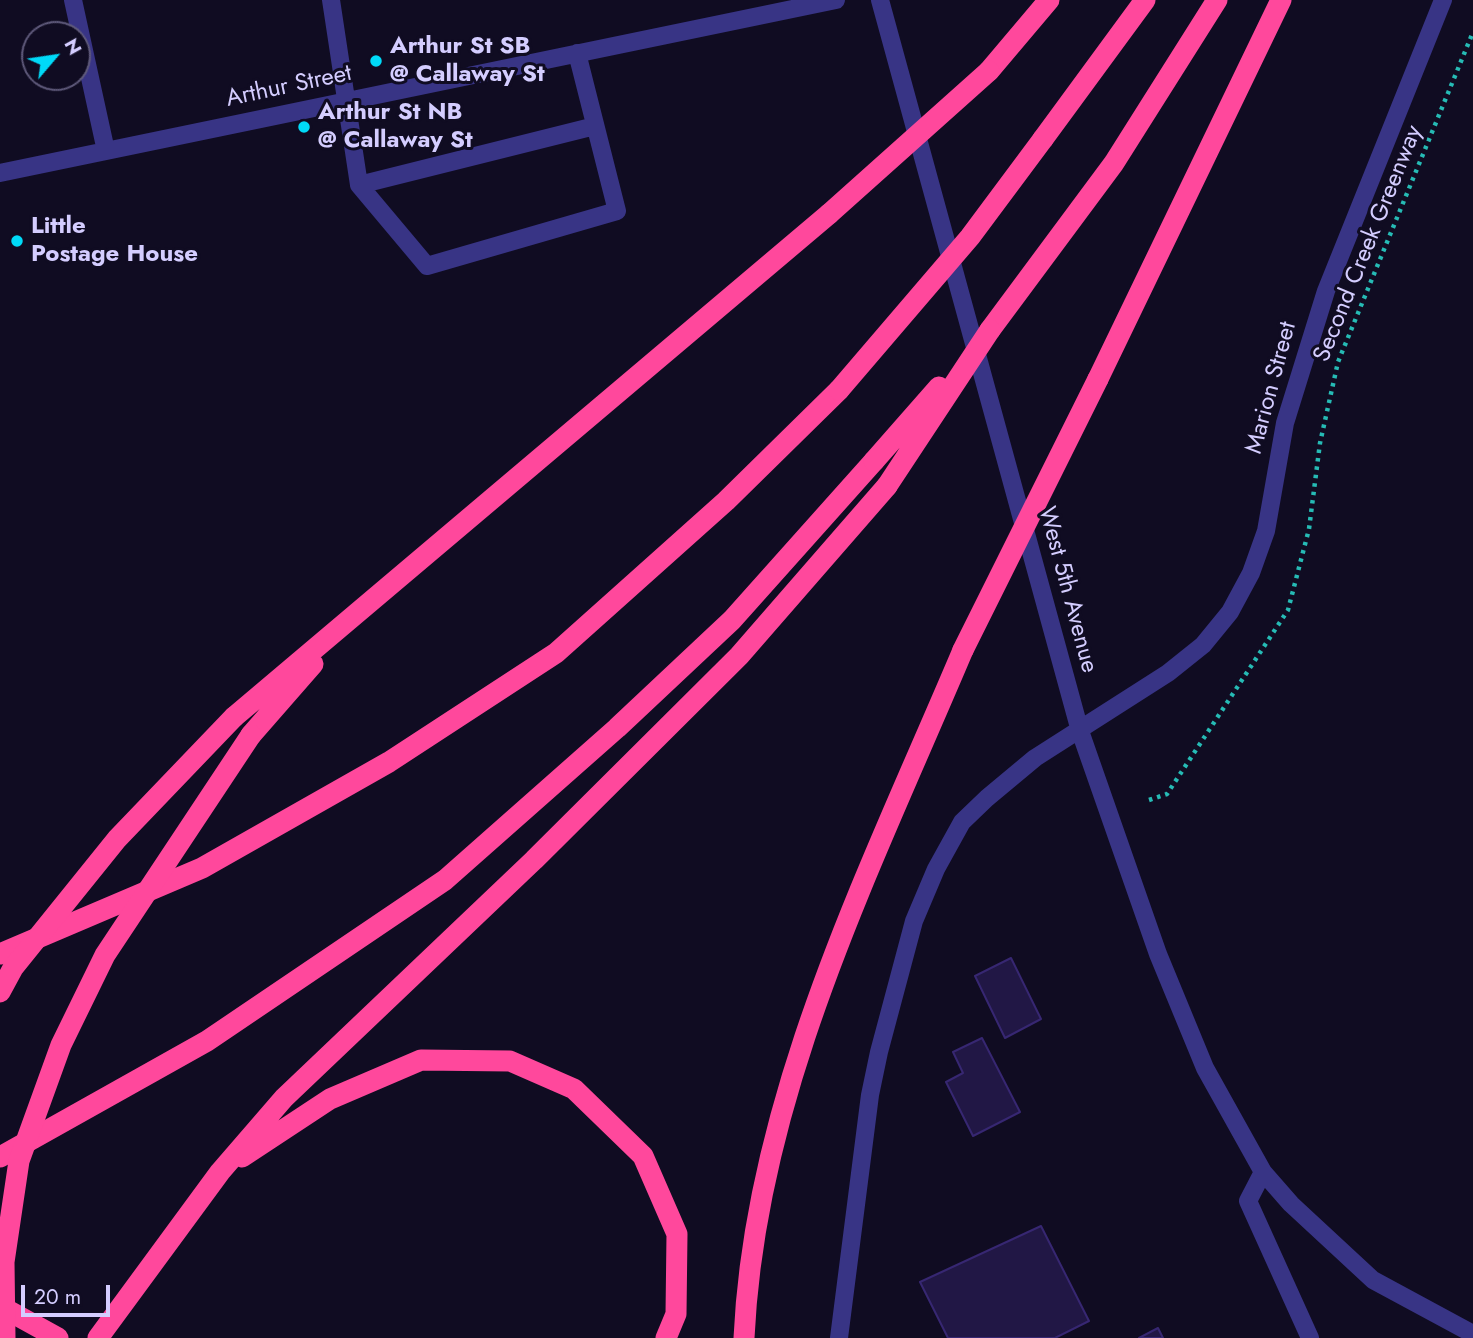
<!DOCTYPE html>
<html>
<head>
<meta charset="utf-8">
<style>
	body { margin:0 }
	#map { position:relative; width:1473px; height:1338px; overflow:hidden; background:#100c22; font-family:Jost,sans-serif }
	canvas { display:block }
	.north { position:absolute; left:21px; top:21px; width:70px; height:70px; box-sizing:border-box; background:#100c22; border:2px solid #5e597a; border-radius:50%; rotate:61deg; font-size:19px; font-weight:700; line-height:28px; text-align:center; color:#d4cdff }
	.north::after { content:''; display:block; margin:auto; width:24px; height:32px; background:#00daf8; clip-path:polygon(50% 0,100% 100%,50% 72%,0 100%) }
	.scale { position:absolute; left:21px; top:1285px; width:89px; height:32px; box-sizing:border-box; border:4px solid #d4cdff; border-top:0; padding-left:9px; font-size:21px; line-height:24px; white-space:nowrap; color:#d4cdff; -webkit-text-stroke:5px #100c22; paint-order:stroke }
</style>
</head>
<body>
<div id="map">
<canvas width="1473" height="1338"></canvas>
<div class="north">N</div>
<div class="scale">20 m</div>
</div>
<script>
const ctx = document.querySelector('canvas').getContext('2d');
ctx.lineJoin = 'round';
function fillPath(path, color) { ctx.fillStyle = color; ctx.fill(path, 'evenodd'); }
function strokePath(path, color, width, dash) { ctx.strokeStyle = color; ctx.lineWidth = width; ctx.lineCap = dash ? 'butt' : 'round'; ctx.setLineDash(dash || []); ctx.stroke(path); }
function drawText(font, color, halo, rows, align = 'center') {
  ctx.font = font + ' Jost,sans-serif'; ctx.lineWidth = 6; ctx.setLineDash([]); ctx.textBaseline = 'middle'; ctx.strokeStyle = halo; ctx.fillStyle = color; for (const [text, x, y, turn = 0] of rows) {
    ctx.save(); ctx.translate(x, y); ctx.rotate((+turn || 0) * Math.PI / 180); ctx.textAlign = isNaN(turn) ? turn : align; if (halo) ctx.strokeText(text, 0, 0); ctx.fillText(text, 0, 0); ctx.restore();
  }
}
const building = new Path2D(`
	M 1011,958 L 1041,1019 L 1005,1038 L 975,976 Z
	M 982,1038 L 1020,1112 L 973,1136 L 946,1082 L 963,1073 L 953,1052 Z
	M 1041,1226 L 1089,1321 L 1055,1338 L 948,1338 L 920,1282 Z
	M 1158,1328 L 1163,1338 L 1139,1338 Z`);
fillPath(building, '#211745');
strokePath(building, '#372772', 2);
strokePath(new Path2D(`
	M 1149,800 L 1167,794 L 1288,610 L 1309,529 L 1320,443 L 1338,362 L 1473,32`), '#26bbb5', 4.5, [3.5, 5]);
strokePath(new Path2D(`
	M 73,0 L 106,151
	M 331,0 L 359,185 L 427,266 L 617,211 L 577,53
	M 880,0 L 1080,731 L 1158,954 L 1205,1068 L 1263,1172 L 1291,1204 L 1373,1280 L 1473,1334
	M 0,173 L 836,0
	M 359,185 L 595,126
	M 1263,1172 L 1248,1201 L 1310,1338
	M 839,1338 L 870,1095 L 879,1052 L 914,921 L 936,869 L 962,822 L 987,798 L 1035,758 L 1168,673 L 1203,645 L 1230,612 L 1251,573 L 1266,531 L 1285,423 L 1326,291 L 1443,0`), '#383485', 18);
strokePath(new Path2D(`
	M 989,71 L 1049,0
	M 1043,139 L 1145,0
	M 990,330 L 1114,163 L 1217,0
	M 1098,379 L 1281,0
	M 234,717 L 829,214
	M 251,735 L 313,664
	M 0,954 L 202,868 L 389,762 L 556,653 L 726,501 L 839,390
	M 0,1157 L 207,1041 L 445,880 L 617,728 L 732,620 L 874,461
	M 242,1157 L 330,1099 L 421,1060 L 510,1061 L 574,1089 L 643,1156 L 677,1234 L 676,1314 L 666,1338
	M 0,1306 L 58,1338
	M 98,1338 L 220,1172 L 284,1098 L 534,860 L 739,656 L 887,486
	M 744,1338 C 755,1096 870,870 963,650`), '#ff489c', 21);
strokePath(new Path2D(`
	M 829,214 L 989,71
	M 839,390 L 970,237 L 1043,139
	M 874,461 L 939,387
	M 887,486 L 990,330
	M 963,650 L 1098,379
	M 0,992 L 13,968 L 117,839 L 234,717
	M 5,1338 L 4,1262 L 19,1161 L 61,1045 L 105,955 L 251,735`), '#ff489c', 21);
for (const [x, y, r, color] of [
	[376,61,7,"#00daf8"],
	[304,127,7,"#00daf8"],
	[17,241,7,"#00daf8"]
]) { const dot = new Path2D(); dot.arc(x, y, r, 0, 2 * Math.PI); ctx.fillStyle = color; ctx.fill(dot); strokePath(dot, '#100c22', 2.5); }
drawText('bold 24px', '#d4cdff', '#100c22', [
	["Arthur St SB",390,47],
	["@ Callaway St",390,75],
	["Arthur St NB",318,113],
	["@ Callaway St",318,141],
	["Little",31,227],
	["Postage House",31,255]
], 'left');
drawText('24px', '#d4cdff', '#100c22', [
	["Arthur Street",289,87,-12],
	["Second Creek Greenway",1369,244,-68],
	["Marion Street",1272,388,-75],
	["West 5th Avenue",1067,590,75]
]);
</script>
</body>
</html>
